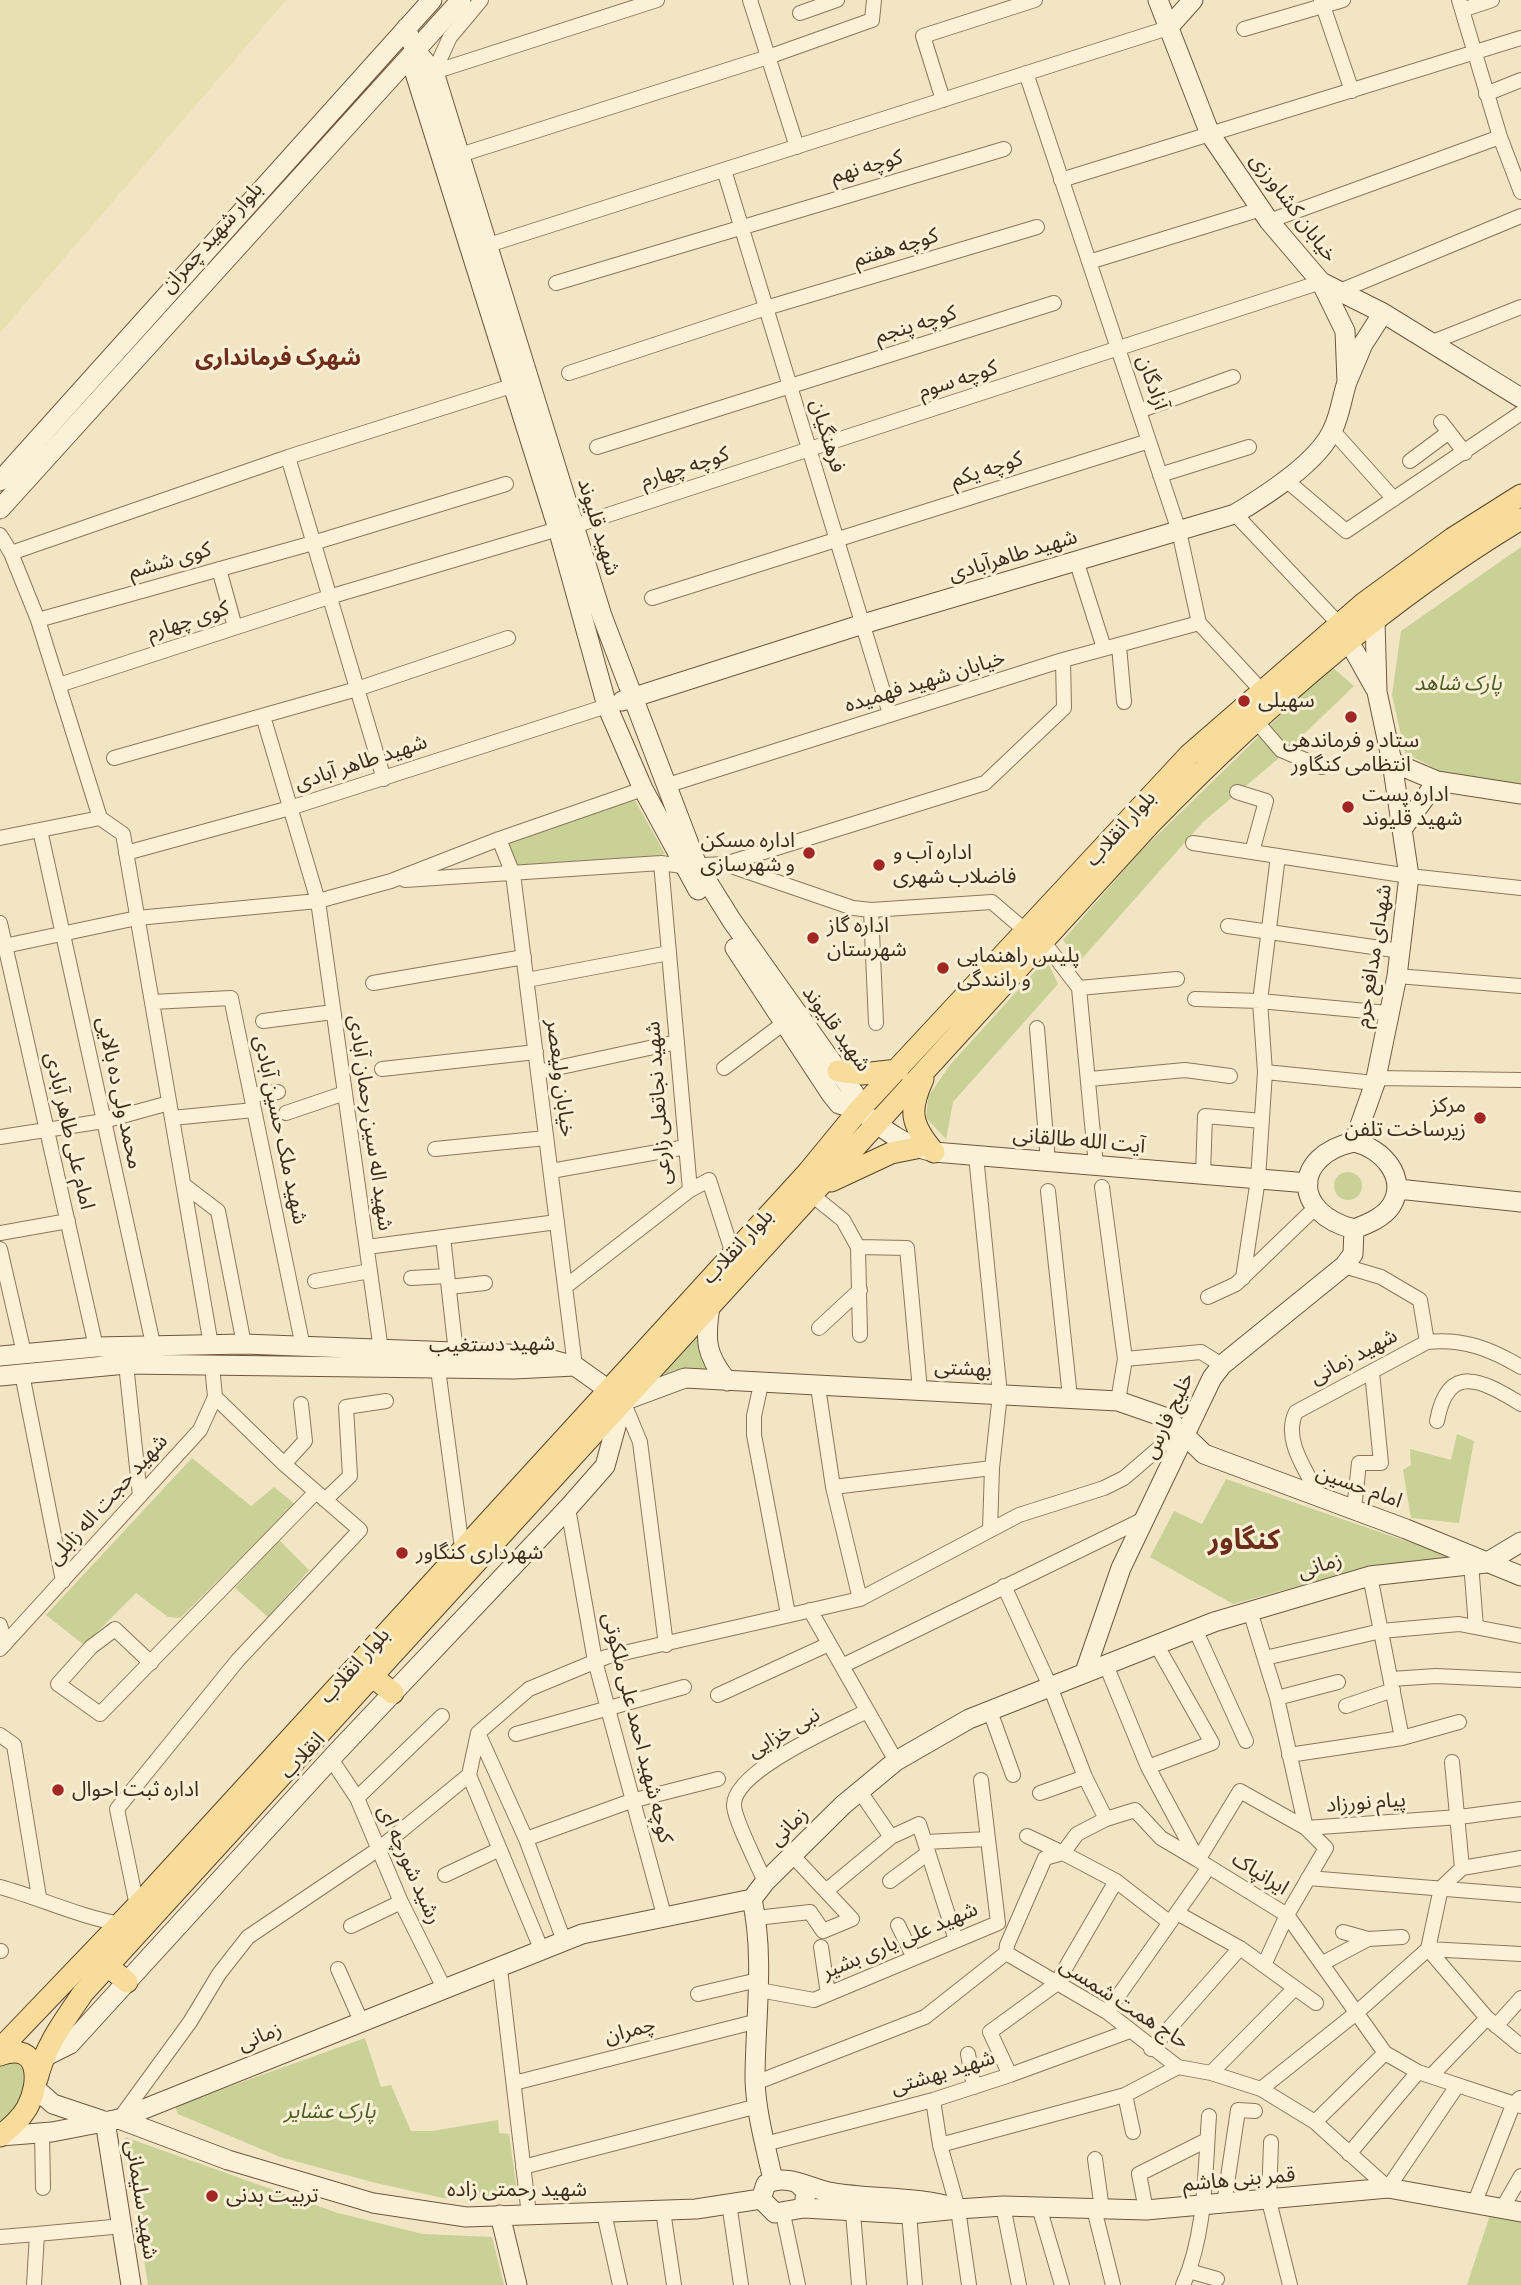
<!DOCTYPE html>
<html>
<head>
<meta charset="utf-8">
<style>
	body { margin:0 }
	canvas { display:block; background:#f1e5c4 }
</style>
</head>
<body>
<canvas width="1521" height="2285"></canvas>
<script>
const ctx = document.querySelector('canvas').getContext('2d');
ctx.lineJoin = 'round';
function fillPath(path, color) { ctx.fillStyle = color; ctx.fill(path, 'evenodd'); }
function strokePath(path, color, width, dash) { ctx.strokeStyle = color; ctx.lineWidth = width; ctx.lineCap = dash ? 'butt' : 'round'; ctx.setLineDash(dash || []); ctx.stroke(path); }
function drawText(font, color, halo, rows, align = 'center') {
  ctx.font = font + ' Bitter,"Noto Sans Arabic",serif'; ctx.lineWidth = 6; ctx.setLineDash([]); ctx.textBaseline = 'middle'; ctx.strokeStyle = halo; ctx.fillStyle = color; for (const [text, x, y, turn = 0] of rows) {
    ctx.save(); ctx.translate(x, y); ctx.rotate((+turn || 0) * Math.PI / 180); ctx.textAlign = isNaN(turn) ? turn : align; if (halo) ctx.strokeText(text, 0, 0); ctx.fillText(text, 0, 0); ctx.restore();
  }
}
fillPath(new Path2D(`
	M 0,0 L 286,0 L 0,333 Z`), '#e8e0b1');
fillPath(new Path2D(`
	M 1521,547 L 1521,786 L 1446,774 L 1405,753 L 1392,695 L 1401,631 Z
	M 1331,666 L 1354,686 L 1279,758 L 1203,822 L 1079,962 L 1063,940 L 1141,851 Z
	M 633,797 L 665,854 L 637,860 L 517,868 L 505,840 Z
	M 1046,959 L 1058,984 L 953,1102 L 946,1139 L 926,1118 L 928,1097 L 950,1065 Z
	M1334 1186a14 14 0 1 1 28 0a14 14 0 1 1-28 0Z
	M 701,1325 L 711,1372 L 657,1374 Z
	M 1457,1434 L 1474,1441 L 1459,1523 L 1411,1518 L 1403,1470 L 1411,1465 L 1410,1449 L 1451,1460 Z
	M 192,1458 L 251,1506 L 274,1487 L 295,1504 L 180,1618 L 168,1617 L 136,1593 L 84,1645 L 46,1615 Z
	M 1226,1479 L 1455,1558 L 1349,1572 L 1233,1604 L 1150,1557 L 1174,1511 L 1202,1524 Z
	M 279,1540 L 309,1570 L 268,1617 L 235,1588 Z
	M 365,2038 L 381,2087 L 391,2085 L 411,2131 L 432,2131 L 498,2120 L 499,2133 L 509,2134 L 518,2198 L 443,2198 L 372,2182 L 280,2157 L 178,2114 L 175,2106 Z
	M 16,2061 L 25,2063 L 25,2100 L 0,2124 L 0,2065 Z
	M 125,2137 L 338,2213 L 423,2234 L 492,2237 L 504,2285 L 148,2285 Z
	M 1493,2206 L 1521,2217 L 1521,2285 L 1467,2285 Z`), '#c9d197');
const street = new Path2D(`
	M 750,0 L 797,147
	M 1321,0 L 1352,91
	M 1459,0 L 1500,137 L 1521,192
	M 1462,10 L 1492,0
	M 800,13 L 837,0
	M 1244,29 L 1343,0
	M 434,72 L 657,0
	M 434,72 L 450,37 L 481,0
	M 1026,73 L 1179,531 L 1199,623 L 1261,690
	M 1486,94 L 1521,80
	M 943,100 L 923,36 L 1035,0
	M 460,155 L 768,57 L 872,20 L 874,0
	M 724,170 L 890,714
	M 1061,180 L 1521,38
	M 1269,221 L 1500,137
	M 479,248 L 1168,28
	M 1089,262 L 1261,209
	M 556,283 L 1004,149
	M 1340,291 L 1521,216
	M 1430,343 L 1521,307
	M 569,373 L 766,308 L 1037,227
	M 1139,411 L 1233,377
	M 1441,422 L 1465,453
	M 1333,431 L 1394,499
	M 597,447 L 1054,303
	M 288,457 L 384,779
	M 1410,461 L 1449,432
	M 1160,475 L 1249,447
	M 1286,480 L 1346,531 L 1521,413
	M 1235,514 L 1339,624
	M 574,526 L 1321,282
	M 0,535 L 11,553 L 38,620 L 100,818 L 123,834 L 211,1345
	M 11,553 L 288,457 L 521,383
	M 1076,560 L 1104,648
	M 219,569 L 235,627
	M 652,598 L 1149,441
	M 38,620 L 313,543 L 506,484
	M 1119,646 L 1124,702
	M 59,685 L 329,597 L 558,529
	M 263,716 L 318,901 L 381,1350
	M 1256,721 L 1281,750 L 1322,767
	M 114,758 L 357,689 L 508,638
	M 665,786 L 1063,660 L 1199,623
	M 1237,792 L 1266,801 L 1252,852
	M 40,830 L 155,1353
	M 0,838 L 100,818
	M 499,839 L 513,874 L 575,1366
	M 1193,843 L 1409,876 L 1521,888
	M 126,853 L 290,808 L 607,706
	M 661,863 L 690,1190
	M 725,864 L 985,783 L 1064,708 L 1063,660
	M 405,880 L 661,863 L 682,866 L 725,864 L 853,908 L 871,910 L 992,902 L 1027,932
	M 871,910 L 876,1023
	M 0,923 L 96,1347
	M 1228,926 L 1401,951
	M 1043,941 L 1079,988 L 1096,1165
	M 0,947 L 137,918 L 318,901 L 391,881 L 499,839 L 643,789
	M 1397,976 L 1521,986
	M 527,980 L 669,953
	M 373,983 L 524,957
	M 1079,988 L 1177,979
	M 1195,999 L 1260,1001 L 1388,1013
	M 152,1002 L 231,998 L 303,1347
	M 263,1021 L 333,1012
	M 1037,1028 L 1048,1162
	M 724,1068 L 784,1023
	M 382,1069 L 536,1052
	M 538,1072 L 677,1042
	M 1265,1072 L 1375,1083
	M 1376,1078 L 1521,1080
	M 1090,1079 L 1185,1070 L 1230,1076
	M 251,1095 L 278,1092
	M 286,1113 L 345,1093
	M 172,1118 L 254,1110
	M 0,1137 L 104,1121 L 169,1103
	M 435,1149 L 546,1138
	M 976,1156 L 1000,1394 L 992,1468 L 990,1530
	M 551,1171 L 686,1147
	M 1203,1174 L 1205,1116 L 1262,1121
	M 184,1185 L 218,1211 L 244,1344
	M 1102,1187 L 1125,1359 L 1118,1401
	M 1048,1191 L 1070,1397
	M 812,1195 L 843,1220 L 858,1247 L 860,1335
	M 0,1233 L 68,1221
	M 443,1237 L 456,1353
	M 367,1247 L 557,1222
	M 858,1247 L 907,1248 L 920,1390
	M 0,1249 L 24,1353
	M 1344,1266 L 1381,1277 L 1420,1300 L 1427,1342
	M 411,1278 L 447,1276
	M 1243,1278 L 1258,1179 L 1265,1072 L 1260,1001 L 1278,856
	M 315,1281 L 370,1271
	M 449,1287 L 485,1283
	M 565,1287 L 690,1190 L 709,1180 L 733,1254
	M 1208,1297 L 1236,1284 L 1315,1208
	M 819,1328 L 860,1290
	M 1125,1359 L 1201,1352 L 1222,1365
	M 126,1364 L 140,1496
	M 438,1369 L 462,1548
	M 22,1374 L 63,1581
	M 761,1384 L 754,1416 L 754,1435 L 788,1614
	M 818,1387 L 833,1487 L 860,1599
	M 623,1401 L 640,1442 L 666,1645
	M 1437,1421 C 1448,1362 1482,1380 1521,1404
	M 284,1464 L 305,1441 L 301,1404
	M 833,1487 L 992,1468
	M 1320,1498 C 1307,1471 1282,1440 1296,1412 L 1427,1342 C 1463,1338 1491,1349 1521,1367
	M 325,1500 L 350,1476 L 346,1407 L 386,1401
	M 568,1508 L 595,1661 L 664,1915
	M 1354,1509 L 1359,1463 L 1381,1463 L 1372,1372
	M 1471,1563 L 1476,1627
	M 1370,1576 L 1402,1738
	M 1004,1586 L 1049,1684 L 1085,1777 L 1106,1819 L 1077,1834 L 1063,1853 L 1027,1836
	M 810,1610 L 896,1761
	M 1250,1611 L 1277,1698 L 1306,1828 L 1326,1848 L 1287,1915 L 1264,1965
	M 0,1625 L 5,1644
	M 1195,1629 L 1246,1741
	M 0,1649 L 200,1430 L 215,1397 L 212,1365
	M 1265,1658 L 1381,1631 L 1459,1624 L 1521,1636
	M 151,1663 L 115,1629 L 91,1647 L 58,1684 L 100,1714 L 316,1492
	M 1106,1665 L 1148,1767 L 1198,1860 L 1287,1915 L 1385,2053 L 1418,2072 L 1521,2106
	M 842,1666 L 1144,1519
	M 1391,1679 L 1436,1676 L 1521,1680
	M 718,1695 L 829,1644
	M 1277,1698 L 1338,1682
	M 1346,1706 L 1393,1690
	M 990,1711 L 1013,1775
	M 478,1733 L 526,1839 L 564,1941
	M 516,1734 L 684,1687
	M 0,1735 L 14,1745 L 39,1897
	M 1289,1755 L 1402,1738 L 1459,1722
	M 331,1759 L 357,1798 L 401,1902 L 445,1990
	M 1452,1762 L 1462,1868 L 1441,1888 L 1428,1949 L 1487,2018 L 1521,2046
	M 1148,1767 L 1212,1743 L 1156,1644
	M 469,1775 L 542,1951
	M 861,1793 L 891,1837 L 919,1824 L 956,1940
	M 1040,1793 L 1085,1777
	M 357,1798 L 442,1716
	M 1106,1819 L 1135,1810 L 1161,1838 L 1198,1860 L 1240,1791 L 1306,1828 L 1459,1817 L 1521,1809
	M 526,1839 L 631,1801 L 718,1779
	M 925,1842 L 988,1839
	M 1462,1868 L 1521,1858
	M 445,1875 L 498,1850
	M 1308,1878 L 1521,1895
	M 890,1881 L 928,1853
	M 765,1882 C 758,1865 735,1821 734,1806 C 732,1771 838,1726 867,1711
	M 0,1887 C 40,1898 80,1917 121,1924
	M 827,1890 L 891,1837
	M 137,1906 L 117,1809 L 238,1660 L 360,1530 L 284,1464 L 215,1397
	M 1177,1913 L 1240,1948 L 1316,2003
	M 756,1918 L 810,1912 L 823,1931 L 852,1919 L 793,1856
	M 898,1925 L 914,1958
	M 351,1926 L 401,1902
	M 1343,1932 L 1368,1939 L 1402,1937
	M 821,1947 L 828,1994
	M 0,1951 L 1,1951
	M 1006,1953 L 1007,1945 L 1045,1858 L 1063,1853 L 1116,1881 L 1169,1922
	M 1323,1963 L 1368,1939
	M 338,1969 L 361,2021
	M 500,1969 L 529,2215
	M 759,1990 L 814,2000 L 998,1923 L 981,1780
	M 698,1994 L 758,1980
	M 1107,2012 L 1209,1867
	M 1496,2026 L 1521,1998
	M 1151,2049 L 1240,1948
	M 968,2054 L 974,2087
	M 1211,2073 L 1295,1988
	M 1010,2075 L 990,2032 L 1056,1984 L 1116,1881
	M 1431,2076 L 1487,2018
	M 514,2083 L 758,2021
	M 755,2083 L 925,2017 L 1006,1953 L 1107,2012 L 1178,2067 L 1211,2073 L 1261,2089 L 1315,2122 L 1388,2188 L 1457,2086
	M 1261,2089 L 1355,2014 L 1428,1949 L 1521,1954
	M 1125,2095 L 1133,2132
	M 933,2100 L 940,2145
	M 120,2118 L 190,2022 L 219,1974 L 248,1937 L 380,1848 L 469,1775 L 478,1733 L 529,1689 L 606,1657 L 860,1599 L 1019,1515 L 1104,1488 L 1124,1478 L 1166,1442 L 1186,1436
	M 1315,2122 L 1385,2053
	M 42,2133 L 43,2188
	M 1271,2142 L 1269,2201 L 1290,2285
	M 765,2144 L 933,2100 L 1010,2075 L 1130,2031
	M 1349,2154 L 1418,2072
	M 1095,2159 L 1102,2209
	M 523,2167 L 758,2106
	M 1475,2202 L 1513,2105 L 1520,2098
	M 729,2203 L 741,2285
	M 1224,2204 L 1238,2110 L 1255,2111
	M 1003,2206 L 1019,2285
	M 1039,2207 L 1062,2285
	M 1503,2207 L 1521,2176
	M 1094,2209 L 1113,2285
	M 1146,2210 L 1139,2174 L 1207,2140
	M 663,2211 L 674,2285
	M 604,2213 L 620,2285
	M 853,2213 L 859,2285
	M 783,2214 L 798,2285
	M 909,2214 L 915,2285
	M 0,2237 L 37,2234
	M 1189,2271 L 1217,2279
	M 34,2285 L 37,2234 L 123,2226
	M 969,2285 L 958,2209 L 940,2145 L 1125,2095 L 1178,2067
	M 1183,2285 C 1206,2234 1205,2171 1209,2116`);
const secondary = new Path2D(`
	M 1158,0 L 1210,134 L 1269,221 L 1321,282 L 1383,313 L 1521,398
	M 406,28 L 415,50 L 434,72 L 602,616 L 697,865 L 732,921 L 854,1093 L 859,1110
	M 1168,28 L 1193,0
	M 415,50 L 415,73 L 558,529 L 607,706 L 643,789 L 698,890
	M 1321,282 L 1345,331 L 1347,382 L 1363,344 L 1383,313
	M 0,481 L 432,0
	M 0,509 L 461,0
	M 1342,629 L 1375,688
	M 622,701 L 863,624 L 1235,514 C 1265,496 1319,462 1333,429 C 1340,415 1342,397 1347,382
	M 1392,762 L 1437,781 L 1521,794
	M 1403,828 L 1437,781
	M 735,948 L 831,1094 L 839,1104 L 859,1110
	M 866,1115 C 888,1133 906,1146 934,1152 L 1308,1183
	M 1354,1142 L 1375,1083 L 1397,976 L 1409,876 L 1392,762 L 1377,692 L 1375,620 L 1368,609
	M 1354,1142 C 1382,1148 1409,1178 1391,1206 C 1383,1218 1367,1224 1354,1229 C 1291,1213 1293,1155 1354,1142 Z
	M 1398,1189 L 1521,1202
	M 710,1306 C 705,1340 705,1354 727,1381
	M 0,1356 L 96,1347 L 244,1344 L 533,1355 L 575,1366 L 514,1369 L 126,1364 L 0,1376
	M 575,1366 L 620,1398
	M 623,1401 L 685,1378 L 1118,1401 L 1167,1418 L 1204,1454 L 1406,1529 L 1521,1576
	M 1085,1672 L 1121,1568 L 1212,1378 L 1222,1365 L 1344,1266 L 1353,1254 L 1354,1229
	M 752,1899 C 765,1958 755,2020 755,2080 C 756,2113 766,2148 773,2180
	M 42,2058 L 70,2044 L 337,1752 L 568,1508 L 605,1466 L 623,1401
	M 35,2088 L 53,2104 L 101,2120
	M 119,2119 L 228,2160 L 373,2203 L 466,2217 L 696,2209 L 761,2199
	M 105,2121 L 131,2285
	M 0,2136 L 52,2132 L 119,2119 L 582,1934 L 752,1899 L 765,1882 L 843,1805 L 896,1761 L 969,1719 L 1214,1622 L 1370,1576 L 1486,1563 L 1521,1542
	M 797,2183 L 806,2191 L 804,2208 L 775,2213 L 761,2199 L 766,2184 C 786,2173 809,2188 829,2192 C 872,2200 916,2195 958,2209 L 909,2214 L 804,2208
	M 958,2209 L 1003,2206 L 1146,2210 L 1388,2188 L 1521,2212
	M 500,2215 L 517,2285`);
const primary = new Path2D(`
	M 838,1071 L 862,1074 L 898,1070
	M 923,1079 C 908,1111 911,1125 934,1152
	M 831,1181 L 891,1153 L 916,1148
	M 372,1676 L 393,1693
	M 108,1966 L 127,1982
	M 0,2049 L 137,1906 L 808,1172 L 859,1110 L 1189,755 L 1364,603 L 1453,538 L 1521,495
	M 0,2055 C 40,2041 41,2082 27,2108 C 20,2120 10,2128 0,2136
	M 37,2079 C 45,2046 64,2021 83,1993 L 1151,823 C 1261,710 1386,600 1521,519`);
strokePath(street, '#8e7659', 16);
strokePath(secondary, '#70573c', 21);
strokePath(primary, '#5b442d', 23);
strokePath(street, '#fbf1d9', 14);
strokePath(secondary, '#fbf1d9', 19);
strokePath(primary, '#f7dc9a', 21);
for (const [x, y, r, color] of [
	[1244,701,7,"#a12624"],
	[1351,717,7,"#a12624"],
	[1348,807,7,"#a12624"],
	[809,853,7,"#a12624"],
	[879,865,7,"#a12624"],
	[813,938,7,"#a12624"],
	[943,968,7,"#a12624"],
	[1480,1118,7,"#a12624"],
	[402,1553,7,"#a12624"],
	[58,1790,7,"#a12624"],
	[212,2196,7,"#a12624"]
]) { const dot = new Path2D(); dot.arc(x, y, r, 0, 2 * Math.PI); ctx.fillStyle = color; ctx.fill(dot); strokePath(dot, '#f8efd5', 2.5); }
drawText('21px', '#3d2d1e', '#f8efd5', [
	["کوچه نهم",867,167,-16],
	["خیابان کشاورزی",1293,208,53],
	["بلوار شهید چمران",212,238,-48],
	["کوچه هفتم",896,248,-17],
	["کوچه پنجم",916,325,-17],
	["کوچه سوم",958,380,-18],
	["آزادگان",1152,383,71],
	["فرهنگیان",827,436,73],
	["کوچه چهارم",685,468,-18],
	["کوچه یکم",987,470,-18],
	["شهید قلیوند",598,527,73],
	["شهید طاهرآبادی",1013,556,-17],
	["کوی ششم",170,561,-16],
	["کوی چهارم",188,621,-18],
	["خیابان شهید فهمیده",925,682,-17],
	["شهید طاهر آبادی",361,763,-18],
	["بلوار انقلاب",1121,829,-48],
	["شهدای مدافع حرم",1374,956,-81],
	["شهید قلیوند",836,1029,54],
	["خیابان ولیعصر",560,1078,83],
	["محمد ولی ده بالایی",119,1093,78],
	["شهید نجاتعلی زارعی",659,1103,-94],
	["شهید اله سین رحمان آبادی",370,1123,82],
	["شهید ملک حسین آبادی",280,1130,78],
	["امام علی طاهر آبادی",69,1131,77],
	["آیت الله طالقانی",1079,1141,5],
	["بلوار انقلاب",738,1247,-47],
	["شهید دستغیب",492,1345,-1],
	["شهید زمانی",1354,1357,-28],
	["بهشتی",963,1369,3],
	["خلیج فارس",1169,1416,-65],
	["امام حسین",1359,1487,20],
	["شهید حجت اله زابلی",108,1500,-48],
	["زمانی",1320,1566,-17],
	["بلوار انقلاب",355,1666,-48],
	["کوچه شهید احمد علی ملکوتی",637,1728,76],
	["نبی خزایی",784,1733,-30],
	["انقلاب",303,1756,-47],
	["پیام نورزاد",1366,1803,-4],
	["زمانی",789,1827,-45],
	["رشید شورچه ای",409,1865,66],
	["ایرانپاک",1260,1874,32],
	["شهید علی یاری بشیر",900,1941,-23],
	["حاج همت شمسی",1124,2004,33],
	["چمران",630,2031,-15],
	["زمانی",260,2037,-22],
	["شهید بهشتی",943,2073,-17],
	["قمر بنی هاشم",1239,2180,-5],
	["شهید رحمتی زاده",517,2190],
	["شهید سلیمانی",141,2200,81]
]);
drawText('italic 21px', '#4c5b23', '#f8efd5', [
	["پارک شاهد",1458,684],
	["پارک عشایر",330,2112]
]);
drawText('21px', '#3d2d1e', '#f8efd5', [
	["سهیلی",1258,701],
	["ستاد و فرماندهی",1351,741,"center"],
	["انتظامی کنگاور",1351,765,"center"],
	["اداره پست",1362,795],
	["شهید قلیوند",1362,819],
	["اداره مسکن",795,841,"right"],
	["و شهرسازی",795,865,"right"],
	["اداره آب و",893,853],
	["فاضلاب شهری",893,877],
	["اداره گاز",827,926],
	["شهرستان",827,950],
	["پلیس راهنمایی",957,956],
	["و رانندگی",957,980],
	["مرکز",1466,1106,"right"],
	["زیرساخت تلفن",1466,1130,"right"],
	["شهرداری کنگاور",416,1553],
	["اداره ثبت احوال",72,1790],
	["تربیت بدنی",226,2196]
], 'left');
drawText('bold 23px', '#6d2d1a', '#f8efd5', [
	["شهرک فرمانداری",278,359]
]);
drawText('bold 28px', '#6d2d1a', '#f8efd5', [
	["کنگاور",1244,1541]
]);
</script>
</body>
</html>
